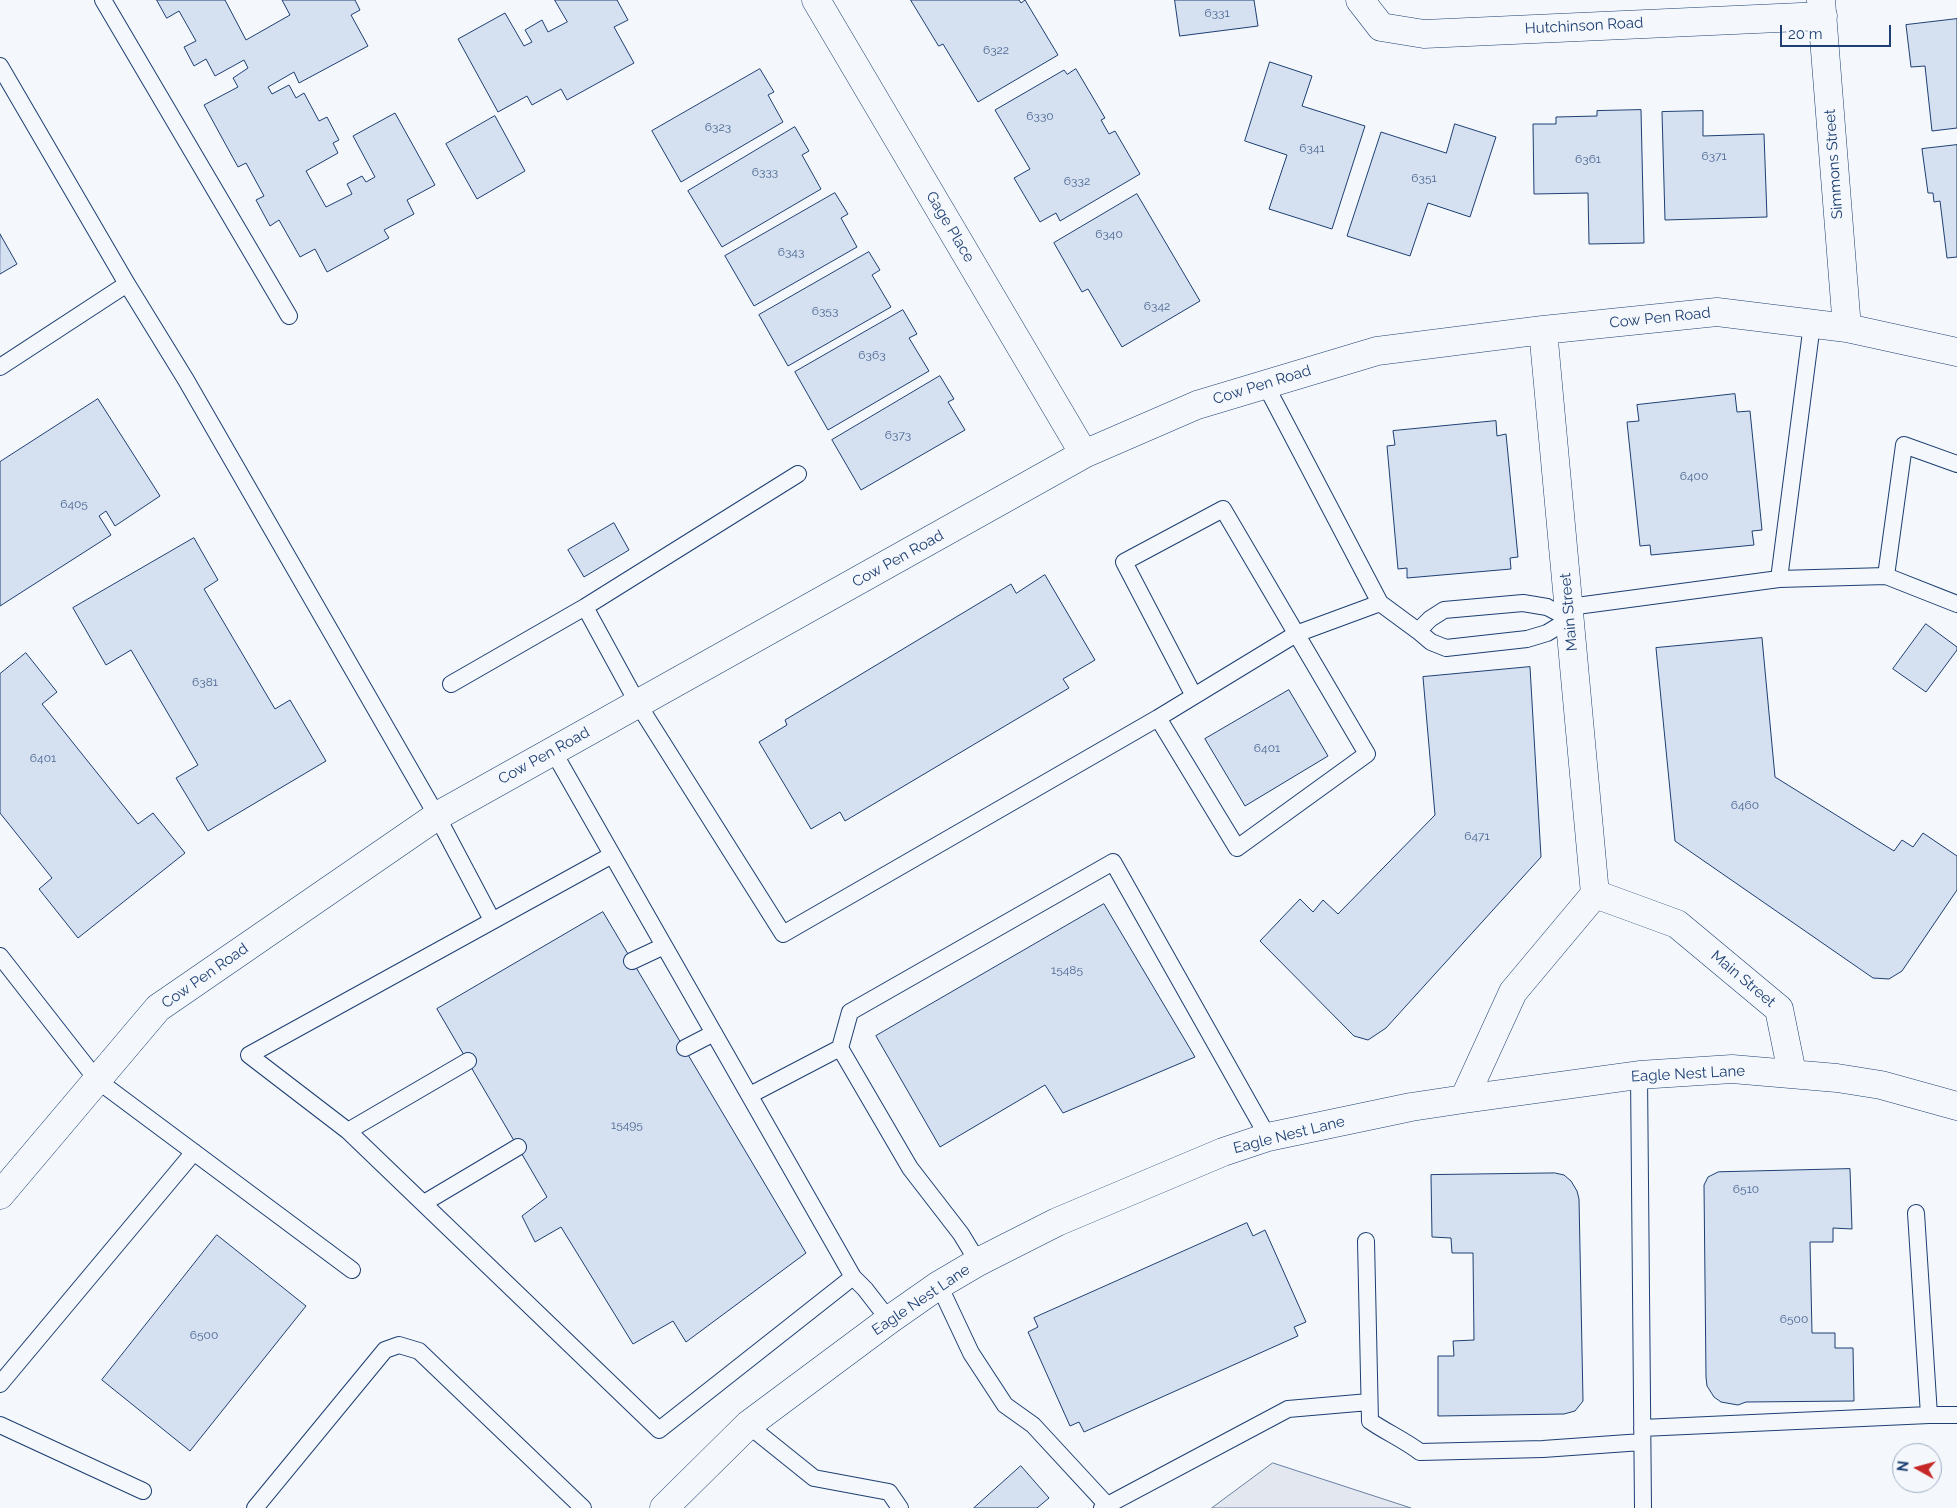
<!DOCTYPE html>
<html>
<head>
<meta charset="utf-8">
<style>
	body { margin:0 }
	#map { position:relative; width:1957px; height:1508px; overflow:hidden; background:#f4f7fb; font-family:Raleway,sans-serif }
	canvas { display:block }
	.north { position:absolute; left:1892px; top:1443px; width:50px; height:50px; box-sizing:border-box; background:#f4f7fb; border:1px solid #9eadc5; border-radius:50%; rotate:277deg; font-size:14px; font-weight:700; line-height:20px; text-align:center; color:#1d3f73 }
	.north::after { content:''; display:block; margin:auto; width:18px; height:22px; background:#c62828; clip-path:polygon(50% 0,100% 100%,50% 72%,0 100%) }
	.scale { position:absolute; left:1780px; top:25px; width:111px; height:22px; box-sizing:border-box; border:2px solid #1d3f73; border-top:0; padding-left:6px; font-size:15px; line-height:18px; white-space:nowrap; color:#1d3f73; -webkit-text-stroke:4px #f4f7fb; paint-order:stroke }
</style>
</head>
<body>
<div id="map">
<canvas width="1957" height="1508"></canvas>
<div class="north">N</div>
<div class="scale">20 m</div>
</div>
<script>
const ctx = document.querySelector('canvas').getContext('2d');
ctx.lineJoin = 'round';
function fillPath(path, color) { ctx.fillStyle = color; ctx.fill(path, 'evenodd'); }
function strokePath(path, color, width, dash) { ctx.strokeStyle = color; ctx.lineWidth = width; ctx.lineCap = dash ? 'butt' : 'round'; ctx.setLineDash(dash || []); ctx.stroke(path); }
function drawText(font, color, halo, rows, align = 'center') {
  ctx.font = font + ' Raleway,sans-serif'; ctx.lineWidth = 4; ctx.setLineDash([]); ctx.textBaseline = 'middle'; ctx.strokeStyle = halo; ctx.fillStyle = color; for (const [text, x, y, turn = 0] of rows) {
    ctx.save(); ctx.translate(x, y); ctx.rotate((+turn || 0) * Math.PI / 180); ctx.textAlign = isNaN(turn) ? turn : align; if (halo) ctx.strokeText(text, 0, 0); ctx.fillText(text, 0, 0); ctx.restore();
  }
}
const parking = new Path2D(`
	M 1273,1463 L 1411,1508 L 1212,1508 Z`);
fillPath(parking, '#e3e8f0');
strokePath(parking, '#687fa3', 1);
const building = new Path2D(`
	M 157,0 L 225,0 L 246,40 L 290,15 L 282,0 L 355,0 L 360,10 L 351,15 L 368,46 L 299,83 L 294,72 L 268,87 L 272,94 L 289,85 L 296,98 L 304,93 L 319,121 L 327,117 L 339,140 L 333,143 L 338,153 L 306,171 L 326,207 L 352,194 L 347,184 L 362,176 L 366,182 L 375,177 L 353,136 L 395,113 L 435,185 L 407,200 L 414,214 L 384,230 L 389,238 L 327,272 L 315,249 L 300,257 L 279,220 L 270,226 L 256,200 L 264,196 L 246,163 L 238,167 L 204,105 L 238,87 L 233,78 L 248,68 L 244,60 L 215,76 L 206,59 L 194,66 L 184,47 L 196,41 L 179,11 L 167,18 Z
	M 555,0 L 617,0 L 628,20 L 614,27 L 634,63 L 567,100 L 561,89 L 532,105 L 527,96 L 498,112 L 458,39 L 505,13 L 524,46 L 532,42 L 525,30 L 542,20 L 548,32 L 567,22 Z
	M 911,0 L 1019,0 L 1021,3 L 1025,0 L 1058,55 L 978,102 L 943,44 L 939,46 Z
	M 1175,0 L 1254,0 L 1258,26 L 1180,36 Z
	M 1957,19 L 1957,128 L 1932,131 L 1925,66 L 1911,67 L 1906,25 Z
	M 1270,62 L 1312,76 L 1302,106 L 1365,126 L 1332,229 L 1269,209 L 1287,155 L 1245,141 Z
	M 760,69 L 774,92 L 768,95 L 783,122 L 681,182 L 652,131 Z
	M 1076,69 L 1105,118 L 1101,120 L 1109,134 L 1115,131 L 1140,174 L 1060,221 L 1056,213 L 1040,222 L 1014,178 L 1030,169 L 995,110 L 1064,70 L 1067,74 Z
	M 1641,110 L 1644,243 L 1589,244 L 1588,193 L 1534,194 L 1533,124 L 1556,124 L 1556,117 L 1597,116 L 1597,111 Z
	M 1703,111 L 1703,136 L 1764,134 L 1767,217 L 1665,220 L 1662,112 Z
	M 495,116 L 525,171 L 477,199 L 446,144 Z
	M 1455,124 L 1496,137 L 1470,217 L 1428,203 L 1410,256 L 1347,236 L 1381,132 L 1446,153 Z
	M 795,127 L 809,151 L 802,155 L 821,189 L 722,247 L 688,191 Z
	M 1957,145 L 1957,257 L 1947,258 L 1940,201 L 1934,202 L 1933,193 L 1928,193 L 1922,149 Z
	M 835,193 L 848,214 L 841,218 L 857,247 L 754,306 L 725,256 Z
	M 1137,194 L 1200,301 L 1122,347 L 1088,289 L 1082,292 L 1054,243 Z
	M 0,234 L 17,264 L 0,274 Z
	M 869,252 L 880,270 L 872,275 L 891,307 L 788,366 L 759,315 Z
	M 903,310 L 917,334 L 909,338 L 929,371 L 828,430 L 795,372 Z
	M 940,376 L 954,399 L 948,402 L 965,430 L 861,490 L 832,440 Z
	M 1735,394 L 1737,412 L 1750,411 L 1762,530 L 1752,531 L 1754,545 L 1651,555 L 1650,545 L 1640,546 L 1627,422 L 1639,421 L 1637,405 Z
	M 98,399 L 160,496 L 115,526 L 106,511 L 99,516 L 111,535 L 0,606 L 0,462 Z
	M 1496,421 L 1497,436 L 1506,434 L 1518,557 L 1510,558 L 1511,569 L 1407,578 L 1407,568 L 1398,569 L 1387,446 L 1395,445 L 1393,431 Z
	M 614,523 L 629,550 L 584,577 L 568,550 Z
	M 194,538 L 218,580 L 204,589 L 275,709 L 290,700 L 326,761 L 208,831 L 176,778 L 198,765 L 131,650 L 106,665 L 73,608 Z
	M 1045,575 L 1095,660 L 1063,679 L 1069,688 L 845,821 L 840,812 L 811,829 L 759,742 L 787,725 L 785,720 L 1011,584 L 1016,593 Z
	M 1926,624 L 1957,647 L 1957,650 L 1926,692 L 1893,669 Z
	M 1762,638 L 1775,777 L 1894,851 L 1902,840 L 1913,847 L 1923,833 L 1957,856 L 1957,890 L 1902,971 L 1889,979 L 1873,978 L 1675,841 L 1656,648 Z
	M 26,653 L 57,692 L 42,704 L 138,824 L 153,813 L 185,853 L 78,938 L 39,889 L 52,878 L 0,813 L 0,674 Z
	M 1530,667 L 1541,857 L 1386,1028 L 1368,1040 L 1354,1036 L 1260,941 L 1300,899 L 1313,912 L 1323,900 L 1338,914 L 1435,815 L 1423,677 Z
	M 1289,690 L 1328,756 L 1245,806 L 1205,739 Z
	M 1104,904 L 1195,1057 L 1063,1113 L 1045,1085 L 940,1147 L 876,1036 Z
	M 603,912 L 806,1253 L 686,1342 L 673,1321 L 633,1344 L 561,1227 L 535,1242 L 522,1216 L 547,1197 L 437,1009 Z
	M 1850,1169 L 1852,1229 L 1833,1228 L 1833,1242 L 1810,1242 L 1812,1333 L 1835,1333 L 1835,1348 L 1853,1348 L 1854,1401 L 1746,1402 L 1738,1405 L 1721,1402 L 1714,1397 L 1707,1386 L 1706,1377 L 1704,1185 L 1708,1177 L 1718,1172 Z
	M 1555,1173 L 1564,1175 L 1571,1181 L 1577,1191 L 1579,1199 L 1583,1401 L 1575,1411 L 1564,1414 L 1438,1416 L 1438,1356 L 1454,1356 L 1453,1341 L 1474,1340 L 1473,1253 L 1452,1253 L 1451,1238 L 1432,1237 L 1431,1175 Z
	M 1247,1223 L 1253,1236 L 1265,1230 L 1306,1322 L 1294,1327 L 1298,1336 L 1084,1432 L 1079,1422 L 1070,1426 L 1028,1332 L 1038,1327 L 1034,1318 Z
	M 217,1235 L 306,1306 L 190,1451 L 102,1380 Z
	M 1021,1466 L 1049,1498 L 1037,1508 L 974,1508 Z`);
fillPath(building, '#d5e0f0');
strokePath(building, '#1d3f73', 1);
const service = new Path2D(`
	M 103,0 L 289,316
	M 0,66 L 127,284 L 186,380 L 437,816 L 492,920
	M 0,367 L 127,284
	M 1265,384 L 1380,603 L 1418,631
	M 1957,464 L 1904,445 L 1886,576 L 1957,604
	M 1779,579 L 1886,576
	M 1523,603 L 1547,607 L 1570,619 L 1547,633 L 1527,639 L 1446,648 L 1431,642 L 1418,631 L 1430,619 L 1444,610 Z
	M 585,607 L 638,704 L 783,934 L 1158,718 L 1237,848 L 1367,754 L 1223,509 L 1124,562 L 1194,696
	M 1569,607 L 1779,579 L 1812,324
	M 451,684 L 585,607 L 798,474
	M 1158,718 L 1296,634 L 1380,603
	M 553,751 L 853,1277 L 659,1430 L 348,1131 L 249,1055 L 612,855
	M 0,956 L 97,1080 L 352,1270
	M 632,961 L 664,946
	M 685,1048 L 714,1033
	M 1639,1075 L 1643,1508
	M 750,1095 L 840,1048
	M 348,1131 L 468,1061
	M 424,1203 L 518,1147
	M 1916,1213 L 1929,1415 L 1957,1415
	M 1366,1241 L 1370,1421 C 1386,1432 1404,1440 1420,1452 L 1543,1449 L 1642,1442
	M 978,1262 L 961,1234 L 910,1168 L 840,1048 L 850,1012 L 1113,862 L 1268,1137
	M 853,1277 L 865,1289 L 889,1320
	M 939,1285 L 971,1353 L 1005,1405 L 1033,1425 L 1107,1505
	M 0,1384 L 194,1152
	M 0,1425 L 143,1491
	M 748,1425 L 814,1478 L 889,1492 L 900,1508
	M 1642,1428 L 1929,1415
	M 255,1508 L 385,1350 L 399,1345 L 419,1351 L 583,1508
	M 1102,1508 L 1288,1409 L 1369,1402`);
const minor = new Path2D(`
	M 816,0 L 1084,454
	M 1360,0 L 1381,27 L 1424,34 L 1823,16
	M 1821,0 L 1847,328
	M 1595,894 L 1677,924 L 1779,1009 L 1792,1073
	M 1464,1099 L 1513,992 L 1595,894 L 1543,330
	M 0,1195 L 158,1008 L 437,816 L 1084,454 L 1197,405 L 1377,351 L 1543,330 L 1717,312 L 1847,328 L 1957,352
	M 664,1508 L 748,1425 L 889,1320 L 939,1285 L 978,1262 L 1057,1222 L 1223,1152 L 1268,1137 L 1411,1107 L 1464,1099 L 1639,1075 L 1732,1069 L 1837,1078 L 1881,1085 L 1957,1106`);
strokePath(service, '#1d3f73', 18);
strokePath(minor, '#1d3f73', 29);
strokePath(service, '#f4f7fb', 16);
strokePath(minor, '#f4f7fb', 28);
drawText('12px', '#4b6792', null, [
	["6331",1217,13],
	["6322",996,50],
	["6330",1040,116],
	["6323",718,127],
	["6341",1312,148],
	["6371",1714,156],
	["6361",1588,159],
	["6333",765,172],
	["6351",1424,178],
	["6332",1077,181],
	["6340",1109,234],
	["6343",791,252],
	["6342",1157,306],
	["6353",825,311],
	["6363",872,355],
	["6373",898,435],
	["6400",1694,476],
	["6405",74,504],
	["6381",205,682],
	["6401",1267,748],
	["6401",43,758],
	["6460",1745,805],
	["6471",1477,836],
	["15485",1067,970],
	["15495",627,1125],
	["6510",1746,1189],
	["6500",1794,1319],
	["6500",204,1335]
]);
drawText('15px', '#1d3f73', '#f4f7fb', [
	["Hutchinson Road",1584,26,-3],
	["Simmons Street",1834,164,-94],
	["Gage Place",950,227,59],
	["Cow Pen Road",1660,318,-6],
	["Cow Pen Road",1262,385,-17],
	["Cow Pen Road",898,559,-29],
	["Main Street",1569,612,-95],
	["Cow Pen Road",544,756,-29],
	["Cow Pen Road",205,976,-35],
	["Main Street",1743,979,40],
	["Eagle Nest Lane",1688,1074,-3],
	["Eagle Nest Lane",1289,1135,-14],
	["Eagle Nest Lane",921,1300,-34]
]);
</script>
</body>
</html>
